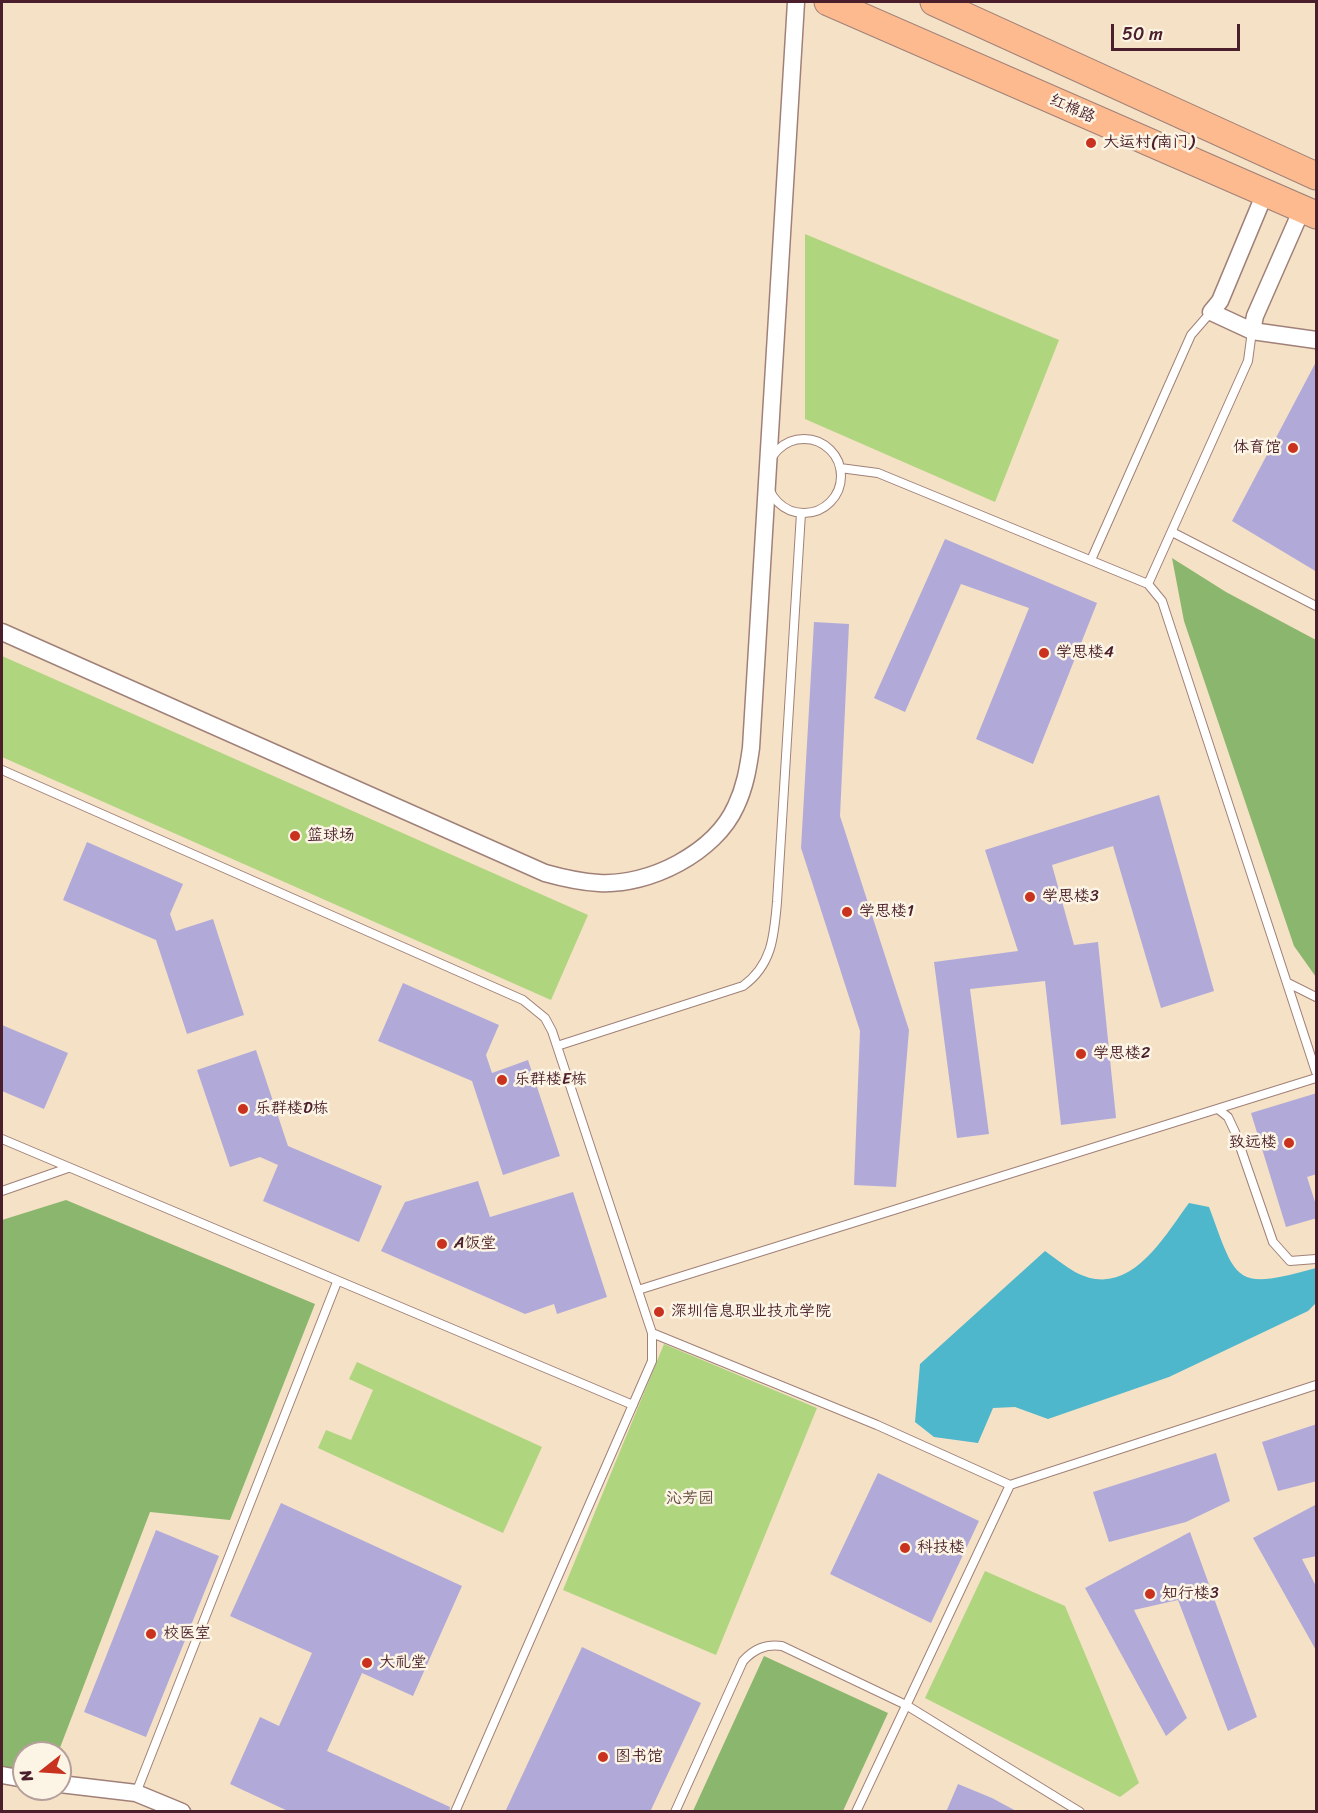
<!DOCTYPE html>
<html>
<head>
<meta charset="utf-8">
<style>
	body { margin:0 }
	#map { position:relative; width:1318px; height:1813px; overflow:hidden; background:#f5e1c6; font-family:Sriracha,sans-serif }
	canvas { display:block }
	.frame { position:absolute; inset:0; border:3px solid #4a1f2b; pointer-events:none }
	.north { position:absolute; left:12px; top:1741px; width:60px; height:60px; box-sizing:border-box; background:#fcf5e5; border:2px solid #b59f9b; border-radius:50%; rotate:253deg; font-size:16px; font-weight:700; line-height:24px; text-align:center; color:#4a1f2b }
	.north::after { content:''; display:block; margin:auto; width:21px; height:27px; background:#c8321e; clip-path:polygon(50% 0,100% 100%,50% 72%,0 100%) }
	.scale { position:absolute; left:1111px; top:24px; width:129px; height:27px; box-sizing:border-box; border:3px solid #4a1f2b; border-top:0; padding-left:8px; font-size:18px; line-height:21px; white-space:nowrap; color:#4a1f2b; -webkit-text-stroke:4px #fcf5e5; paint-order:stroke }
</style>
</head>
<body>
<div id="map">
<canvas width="1318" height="1813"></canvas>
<div class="frame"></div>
<div class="north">N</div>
<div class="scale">50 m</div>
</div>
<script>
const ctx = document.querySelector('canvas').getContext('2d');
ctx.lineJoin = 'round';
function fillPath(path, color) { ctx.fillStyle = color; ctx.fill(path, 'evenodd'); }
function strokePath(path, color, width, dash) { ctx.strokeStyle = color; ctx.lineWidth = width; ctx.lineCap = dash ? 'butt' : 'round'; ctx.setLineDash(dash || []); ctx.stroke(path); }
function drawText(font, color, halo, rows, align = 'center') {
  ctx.font = font + ' Sriracha,"LXGW WenKai TC",sans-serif'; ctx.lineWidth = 5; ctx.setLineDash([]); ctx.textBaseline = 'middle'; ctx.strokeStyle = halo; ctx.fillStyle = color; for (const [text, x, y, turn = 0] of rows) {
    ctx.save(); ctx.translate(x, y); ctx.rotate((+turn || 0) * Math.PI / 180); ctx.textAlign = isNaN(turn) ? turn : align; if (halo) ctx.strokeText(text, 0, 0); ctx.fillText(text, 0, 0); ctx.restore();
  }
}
fillPath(new Path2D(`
	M 805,234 L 1059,340 L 995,502 L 805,419 Z
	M 2,656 L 588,915 L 551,1000 L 2,757 Z
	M 664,1344 L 817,1408 L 716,1655 L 563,1590 Z
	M 357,1362 L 542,1447 L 503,1533 L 318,1448 L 326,1430 L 351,1440 L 373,1390 L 349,1379 Z
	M 985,1571 L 1065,1606 L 1139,1783 L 1120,1797 L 925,1698 Z`), '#afd57f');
fillPath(new Path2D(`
	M 1172,558 L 1226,592 L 1316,640 L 1316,977 L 1294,946 L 1184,621 Z
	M 66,1200 L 315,1304 L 230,1520 L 150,1512 L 58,1753 L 24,1753 L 24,1775 L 2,1767 L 2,1220 Z
	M 764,1656 L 888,1713 L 843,1811 L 693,1811 Z`), '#8bb66e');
fillPath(new Path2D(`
	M 1189,1203 L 1209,1207 C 1237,1282 1233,1291 1316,1268 L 1316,1303 L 1308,1311 L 1169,1377 L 1048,1419 L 1015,1407 L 993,1408 L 978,1443 L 934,1437 L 915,1422 L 920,1364 L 1045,1251 C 1055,1258 1065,1266 1075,1272 C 1129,1301 1163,1238 1189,1203 Z`), '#4eb7cc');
fillPath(new Path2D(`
	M 1317,360 L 1317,572 L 1232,521 Z
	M 945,539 L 1097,603 L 1033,764 L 976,739 L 1029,608 L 961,584 L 905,712 L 874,698 Z
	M 814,622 L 849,624 L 840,816 L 909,1030 L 896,1187 L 854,1185 L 860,1031 L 801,848 Z
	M 1159,795 L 1214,991 L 1161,1008 L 1113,846 L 1052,865 L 1074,945 L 1098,942 L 1116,1118 L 1061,1125 L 1045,981 L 970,989 L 989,1134 L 957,1138 L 934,962 L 1018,951 L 985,850 Z
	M 87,842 L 183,884 L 170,914 L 176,931 L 213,919 L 244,1015 L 187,1034 L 156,940 L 63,900 Z
	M 403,983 L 499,1025 L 486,1055 L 492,1073 L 528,1060 L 560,1156 L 503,1175 L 472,1081 L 378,1041 Z
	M 2,1025 L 68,1053 L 44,1109 L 2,1091 Z
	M 256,1050 L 288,1146 L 382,1186 L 359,1242 L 263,1201 L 278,1165 L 260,1157 L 230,1167 L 197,1070 Z
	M 1317,1093 L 1317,1174 L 1307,1177 L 1317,1208 L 1317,1218 L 1286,1227 L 1251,1113 Z
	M 478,1181 L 490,1217 L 573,1192 L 607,1297 L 557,1314 L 554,1304 L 525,1314 L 381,1251 L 405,1202 Z
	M 1317,1424 L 1317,1481 L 1278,1491 L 1262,1442 Z
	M 1216,1453 L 1230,1501 L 1186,1522 L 1109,1542 L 1093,1492 Z
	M 878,1473 L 979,1521 L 931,1623 L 830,1574 Z
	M 281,1503 L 462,1586 L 413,1696 L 362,1673 L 327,1751 L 450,1807 L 449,1812 L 290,1812 L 230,1784 L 260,1717 L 279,1726 L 312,1653 L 230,1616 Z
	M 1317,1504 L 1317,1556 L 1302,1559 L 1317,1588 L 1317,1652 L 1253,1538 Z
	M 156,1530 L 219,1556 L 146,1737 L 84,1712 Z
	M 1190,1532 L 1257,1717 L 1228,1731 L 1178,1600 L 1134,1610 L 1187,1718 L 1166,1736 L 1085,1588 Z
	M 582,1647 L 701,1703 L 650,1812 L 505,1812 Z
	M 958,1784 L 992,1798 L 1018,1812 L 946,1812 Z`), '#b1aad9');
const service = new Path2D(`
	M767 476a37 37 0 1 1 74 0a37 37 0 1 1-74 0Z
	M 840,468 L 878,473 L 1148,584 L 1162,601 L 1316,1072
	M 1172,532 L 1316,606
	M 1091,560 L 1191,335 L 1211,312
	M 1148,584 L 1248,361 L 1252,331
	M 2,770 L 523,1000 L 545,1018 L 552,1031 L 652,1333 L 652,1361 L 455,1812
	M 1288,983 L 1316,997
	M 557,1046 L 743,986 C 772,965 774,937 777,902 L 801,513
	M 1218,1109 L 1228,1117 L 1235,1132 L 1273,1242 L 1290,1261 L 1316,1259
	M 2,1139 L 633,1405
	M 2,1191 L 68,1168
	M 638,1290 L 1316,1078
	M 652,1333 L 877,1425 L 1010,1485 L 1316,1385
	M 136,1793 L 337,1282
	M 675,1812 L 743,1661 C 754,1649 765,1644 782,1646 L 906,1705 L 1080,1812
	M 856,1812 L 1010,1485`);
const minor = new Path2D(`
	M 1265,193 L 1220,301 L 1211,312 L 1252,331 L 1316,340
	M 1252,331 L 1255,316 L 1302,209
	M 2,632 L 545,873 C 563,878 580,882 599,883 C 649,886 715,853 736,806 C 745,787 748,769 751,748 L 796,2
	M 2,1775 L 24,1779
	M 60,1784 L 136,1793 L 182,1812`);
const primary = new Path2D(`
	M 828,2 L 1316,215
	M 934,2 L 1316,176`);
strokePath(service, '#a08078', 10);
strokePath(minor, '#a08078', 19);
strokePath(primary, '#a08078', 29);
strokePath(service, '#fff', 8);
strokePath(minor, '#fff', 16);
strokePath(primary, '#fcba8e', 27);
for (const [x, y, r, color] of [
	[1091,143,6,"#c8321e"],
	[1293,448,6,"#c8321e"],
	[1044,653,6,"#c8321e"],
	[295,836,6,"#c8321e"],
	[1030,897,6,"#c8321e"],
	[847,912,6,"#c8321e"],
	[1081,1054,6,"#c8321e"],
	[502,1080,6,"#c8321e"],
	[243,1109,6,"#c8321e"],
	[1289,1143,6,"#c8321e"],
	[442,1244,6,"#c8321e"],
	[659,1312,6,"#c8321e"],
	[905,1548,6,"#c8321e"],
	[1150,1594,6,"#c8321e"],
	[151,1634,6,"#c8321e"],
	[367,1663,6,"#c8321e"],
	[603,1757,6,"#c8321e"]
]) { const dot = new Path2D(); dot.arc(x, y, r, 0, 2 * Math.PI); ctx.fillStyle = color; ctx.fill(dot); strokePath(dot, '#fcf5e5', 2); }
drawText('16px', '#4a1f2b', '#fcf5e5', [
	["红棉路",1072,109,24]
]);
drawText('16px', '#4a1f2b', '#fcf5e5', [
	["大运村(南门)",1103,143],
	["体育馆",1281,448,"right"],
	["学思楼4",1056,653],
	["篮球场",307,836],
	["学思楼3",1042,897],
	["学思楼1",859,912],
	["学思楼2",1093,1054],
	["乐群楼E栋",514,1080],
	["乐群楼D栋",255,1109],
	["致远楼",1277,1143,"right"],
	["A饭堂",454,1244],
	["深圳信息职业技术学院",671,1312],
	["科技楼",917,1548],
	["知行楼3",1162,1594],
	["校医室",163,1634],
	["大礼堂",379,1663],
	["图书馆",615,1757]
], 'left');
drawText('16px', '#634c40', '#fcf5e5', [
	["沁芳园",690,1499]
]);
</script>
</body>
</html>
